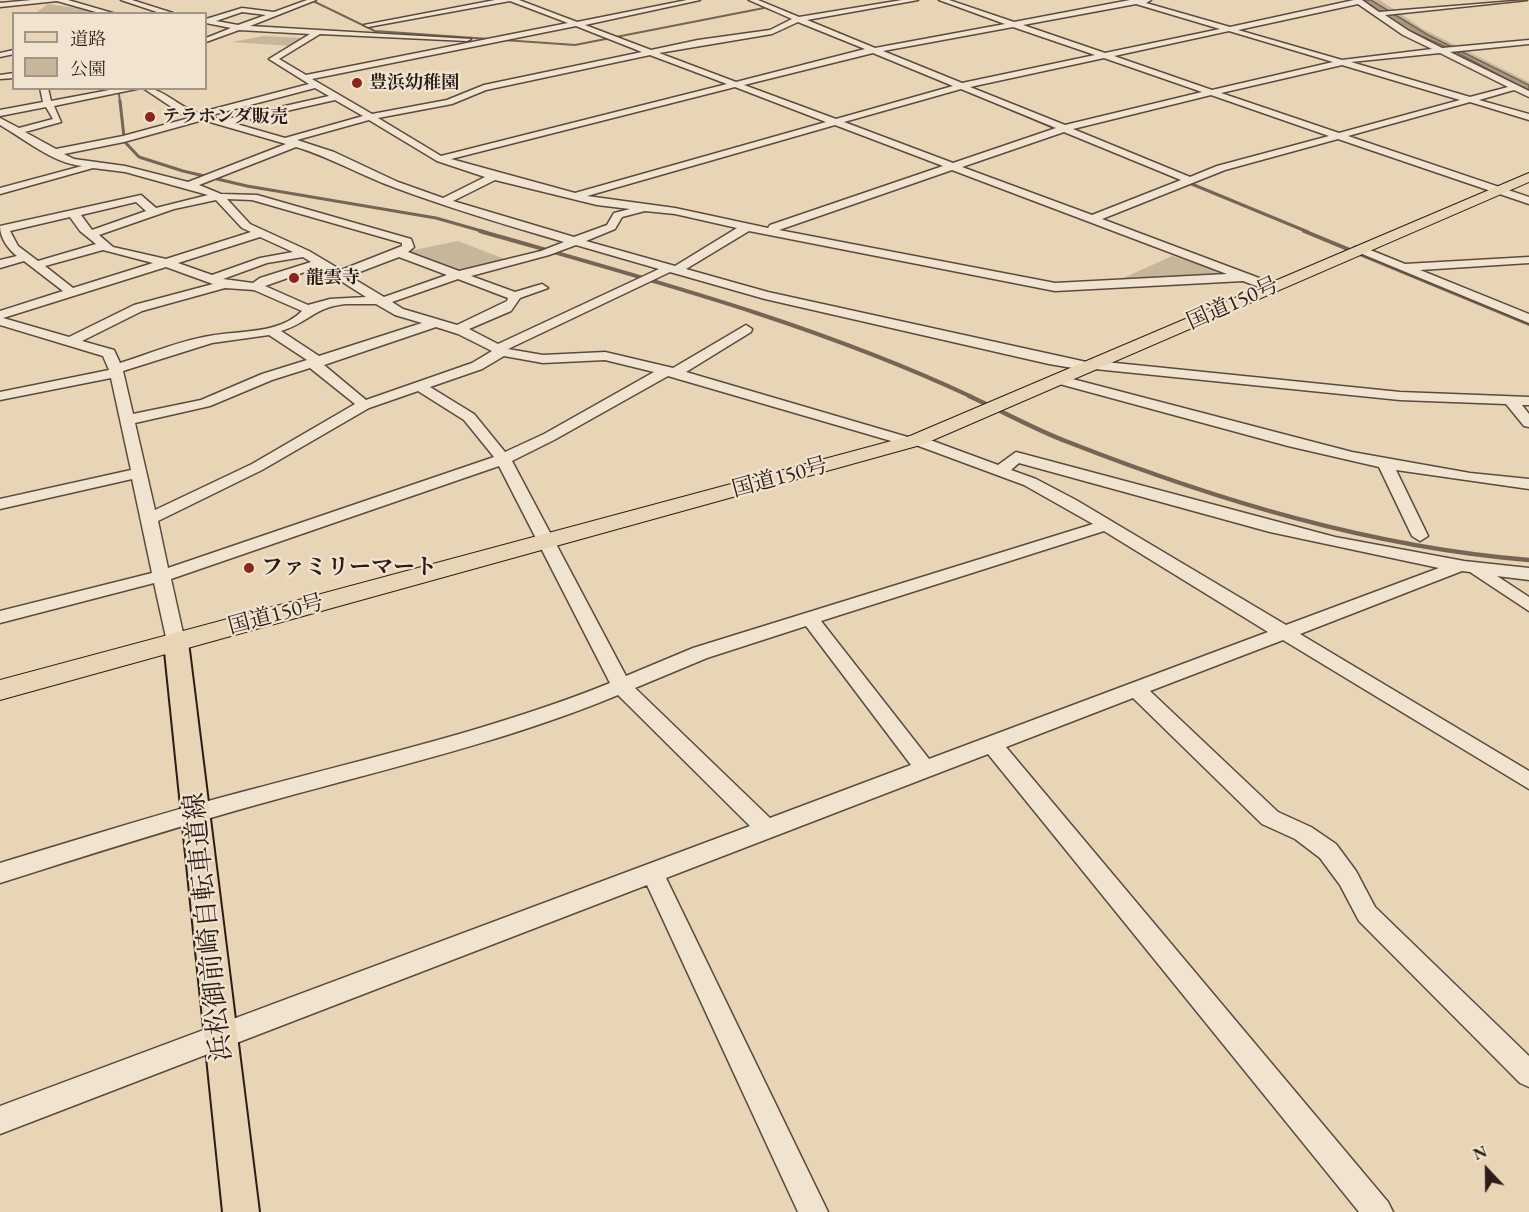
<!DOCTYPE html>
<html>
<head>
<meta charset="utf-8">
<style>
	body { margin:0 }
	#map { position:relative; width:1529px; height:1212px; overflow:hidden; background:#e8d5b6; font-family:"EB Garamond","Noto Serif JP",serif }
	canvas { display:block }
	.legend { position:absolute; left:12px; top:12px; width:195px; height:78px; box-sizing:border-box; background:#f0e4d0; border:2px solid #a29486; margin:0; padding:8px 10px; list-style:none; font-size:18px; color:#2c1c17 }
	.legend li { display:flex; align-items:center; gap:12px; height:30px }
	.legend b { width:30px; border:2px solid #a29486 }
	.north { position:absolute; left:1457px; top:1140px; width:60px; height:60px; -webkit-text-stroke:4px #f0e4d0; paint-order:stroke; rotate:338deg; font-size:16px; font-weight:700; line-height:24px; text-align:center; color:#2c1c17 }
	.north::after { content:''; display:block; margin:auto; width:21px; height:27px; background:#2c1c17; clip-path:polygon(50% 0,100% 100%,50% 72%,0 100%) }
</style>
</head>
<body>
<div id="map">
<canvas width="1529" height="1212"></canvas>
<ul class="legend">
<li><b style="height:8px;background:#e8d5b6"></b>道路</li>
<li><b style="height:16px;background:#c8b69b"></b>公園</li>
</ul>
<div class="north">N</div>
</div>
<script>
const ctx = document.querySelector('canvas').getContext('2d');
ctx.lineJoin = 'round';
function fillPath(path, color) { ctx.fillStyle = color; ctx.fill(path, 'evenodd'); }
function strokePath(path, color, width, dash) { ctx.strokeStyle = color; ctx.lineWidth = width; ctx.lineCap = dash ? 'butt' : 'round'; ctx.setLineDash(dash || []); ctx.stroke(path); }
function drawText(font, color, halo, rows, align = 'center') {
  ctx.font = font + ' "EB Garamond","Noto Serif JP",serif'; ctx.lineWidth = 4.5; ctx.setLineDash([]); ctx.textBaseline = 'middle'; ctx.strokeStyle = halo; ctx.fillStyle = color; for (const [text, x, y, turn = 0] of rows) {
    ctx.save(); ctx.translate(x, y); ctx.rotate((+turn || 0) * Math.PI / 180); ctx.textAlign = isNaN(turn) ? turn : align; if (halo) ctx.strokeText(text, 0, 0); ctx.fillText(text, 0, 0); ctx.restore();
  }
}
fillPath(new Path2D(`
	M 1357,0 L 1380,0 L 1423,29 L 1529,82 L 1529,94 L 1422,41 Z
	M 48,4 L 91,10 L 84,13 L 34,14 Z
	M 263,36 L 305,38 L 290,46 L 232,42 Z
	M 458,241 L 510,261 L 461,274 L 404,252 Z
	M 1172,256 L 1245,277 L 1108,285 Z`), '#c8b69b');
const water = new Path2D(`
	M 1363,0 L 1371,0 L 1428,35 L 1529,85 L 1529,91 L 1452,50 L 1404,28 Z`);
fillPath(water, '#a89680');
strokePath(water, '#766556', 1.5);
strokePath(new Path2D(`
	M 311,0 L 375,31 L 575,45 L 764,8
	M 748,0 L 771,10
	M 119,94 L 120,103`), '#766556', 2);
strokePath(new Path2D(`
	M 120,101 L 124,137
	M 1001,105 L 1062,131
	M 124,141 L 139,157 L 183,171 L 247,186 L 436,218 L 485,232
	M 1165,173 L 1308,232`), '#766556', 3);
strokePath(new Path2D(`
	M 480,231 C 647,279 814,323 972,397
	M 1304,231 L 1529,324`), '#766556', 4);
strokePath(new Path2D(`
	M 969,396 C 1002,411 1034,429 1068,442 C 1216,500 1370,547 1529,560`), '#766556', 4.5);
const minor = new Path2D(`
	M 32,0 L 68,0 L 116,14 L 103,14 L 57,1 L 0,7 L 0,3 Z
	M 121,0 L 132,0 L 176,14 L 163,14 Z
	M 307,0 L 316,0 L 250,26 L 471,39 L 467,41 L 320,34 L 279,59 L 306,75 L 568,23 L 510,1 L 368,27 L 364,25 L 495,0 L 519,0 L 577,22 L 687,0 L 700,0 L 585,25 L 651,50 L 698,40 L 770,30 L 792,19 L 749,0 L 758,0 L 799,17 L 902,0 L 918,0 L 807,20 L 875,48 L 1005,24 L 939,0 L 949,0 L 1014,22 L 1130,0 L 1151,0 L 1146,3 L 1230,27 L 1354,0 L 1362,0 L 1379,12 L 1527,0 L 1385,15 L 1409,31 L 1442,48 L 1529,40 L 1529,44 L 1450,52 L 1529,91 L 1529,97 L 1514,90 L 1479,100 L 1529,114 L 1529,120 L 1470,102 L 1348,136 L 1529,197 L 1529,204 L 1338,139 L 1225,170 L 1102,219 L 1275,284 L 1275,290 L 1267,290 L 1243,281 L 1055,291 L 749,231 L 686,269 L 768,292 L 1091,363 L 1096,361 L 1400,392 L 1529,397 L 1529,405 L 1522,405 L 1529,414 L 1529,427 L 1524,426 L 1506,404 L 1400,400 L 1095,369 L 1090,371 L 1049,364 L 765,299 L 670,272 L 508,349 L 543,355 L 605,352 L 673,368 L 746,325 L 752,329 L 751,332 L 686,372 L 911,438 L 922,437 L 998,465 L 1016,452 L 1335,537 L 1464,561 L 1529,568 L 1529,580 L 1497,576 L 1529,597 L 1529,611 L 1470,572 L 1462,571 L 1300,634 L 1529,771 L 1529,789 L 1283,640 L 1150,691 L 1278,812 L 1311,827 L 1336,844 L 1356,871 L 1375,907 L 1529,1056 L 1529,1087 L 1520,1083 L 1359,921 L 1340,885 L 1320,858 L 1295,839 L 1262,824 L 1133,698 L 1006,747 L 1388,1202 L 1393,1212 L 1359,1212 L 988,754 L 666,878 L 828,1212 L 798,1212 L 647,885 L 0,1134 L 0,1106 L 750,826 L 618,695 C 507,741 390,768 274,800 C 182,825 91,854 0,883 L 0,863 C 86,837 171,810 257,788 C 376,756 496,729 610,683 L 499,466 L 171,579 L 185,642 L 183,646 L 169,646 L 167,642 L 154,583 L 0,623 L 0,611 L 152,573 L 132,479 L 0,509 L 0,499 L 131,470 L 111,378 L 0,400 L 0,392 L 109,370 L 103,356 L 0,325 L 0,311 L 63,291 L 24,261 L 0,268 L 0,260 L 17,256 C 8,249 0,238 0,226 L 141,195 L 156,208 L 208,195 L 125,172 L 93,168 L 0,194 L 0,188 L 82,166 C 53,163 26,140 0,125 L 0,118 L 19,128 L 53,119 L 46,107 L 0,116 L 0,110 L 43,102 L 40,88 L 48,88 L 51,101 L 120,88 L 141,88 L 54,106 L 61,122 L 25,132 L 56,149 L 123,136 L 193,117 L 182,114 L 143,88 C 164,88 178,107 198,113 L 309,84 L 269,59 L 310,34 L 239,30 L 206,42 L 206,38 L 231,28 L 206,23 L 206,19 L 242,8 L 274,12 ZM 1136,4 L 1220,29 L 1105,53 L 1023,25 ZM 1358,4 L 1403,35 L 1432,49 L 1342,60 L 1238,30 ZM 242,12 L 266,15 L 238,25 L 216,21 ZM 798,22 L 865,49 L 736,82 L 659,53 L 772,34 ZM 576,26 L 642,52 L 484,85 L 447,100 L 372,114 L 312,79 ZM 1013,27 L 1095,55 L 962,83 L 883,51 ZM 1229,31 L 1333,62 L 1212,90 L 1114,56 ZM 873,53 L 953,86 L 836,119 L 744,85 ZM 1440,53 L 1508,87 L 1470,97 L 1351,62 ZM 650,55 L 727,84 L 441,156 L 378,118 L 452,104 L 486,90 ZM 1104,58 L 1202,92 L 1065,125 L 970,87 ZM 1342,65 L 1460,100 L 1339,133 L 1221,93 ZM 735,87 L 826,122 L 575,193 L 451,159 ZM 315,88 L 329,96 L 223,120 L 208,116 ZM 961,89 L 1056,128 L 953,163 L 844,122 ZM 1211,95 L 1329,136 L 1217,166 L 1190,177 L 1073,129 ZM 335,100 L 363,116 L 285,138 L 233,123 ZM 203,120 L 286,144 L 188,182 L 125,166 L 74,159 L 64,154 L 124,142 ZM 369,120 L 437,161 L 485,177 L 443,198 L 398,182 L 334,152 L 297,140 ZM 835,125 L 943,166 L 770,225 L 768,228 L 675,208 L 587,196 ZM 1064,132 L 1181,180 L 1092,215 L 962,167 ZM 296,147 C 330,157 360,175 393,187 C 449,208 506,225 564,242 L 541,251 L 459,271 L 408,252 L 414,247 L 411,239 L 257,195 L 221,194 L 199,185 ZM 952,170 L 1227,274 L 1055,283 L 779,230 ZM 495,180 L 597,205 L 630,209 L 614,213 L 607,225 L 574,237 L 453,201 ZM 227,199 L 252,200 L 402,243 L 402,246 L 341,270 L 309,251 L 250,224 ZM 216,200 L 242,228 L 251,232 L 166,259 L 113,247 L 99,235 L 174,209 ZM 136,202 L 146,211 L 92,230 L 81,215 ZM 645,211 L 675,214 L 737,228 L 675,266 L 586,241 L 615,229 L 622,217 ZM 70,217 L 80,231 L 96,244 L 38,261 L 18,246 L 10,231 ZM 260,237 L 293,252 L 260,258 L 212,275 L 178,263 ZM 576,245 L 659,269 L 498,344 L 469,329 L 511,311 L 520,298 L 548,288 L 542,284 L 515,292 L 471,276 L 549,255 ZM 103,250 L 153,263 L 73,288 L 45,266 ZM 303,257 L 311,262 L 260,278 L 253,283 L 223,279 L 267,263 ZM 399,257 L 447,275 L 384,297 L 349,276 ZM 166,267 L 213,284 L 134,305 L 69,337 L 3,318 ZM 319,267 L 366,297 L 330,299 L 308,305 L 265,286 ZM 458,279 L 508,298 L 507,301 L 457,325 L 403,309 L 392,302 ZM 225,288 L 254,290 L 302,311 C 278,335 239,330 209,336 C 179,341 149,354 120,363 L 114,350 L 82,341 L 142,311 ZM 346,304 L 376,304 L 395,315 L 422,323 L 319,356 L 281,331 C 310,322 314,307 346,304 ZM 436,327 L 458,334 L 492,351 L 472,363 L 366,400 L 324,365 ZM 269,335 L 307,360 L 262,374 L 201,400 L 133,414 L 123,371 L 212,343 ZM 504,356 L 543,363 L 605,360 L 654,372 L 544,434 L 505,452 L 474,414 L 430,387 L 482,369 ZM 310,368 L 355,404 L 252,464 L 155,510 L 135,423 L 210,406 L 272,380 ZM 668,376 L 905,445 L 916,445 L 1024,485 L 1093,524 L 693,648 L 626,676 L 512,461 L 554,440 ZM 418,391 L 464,420 L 494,457 L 168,568 L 158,521 L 262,470 L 369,408 ZM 1019,463 L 1270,532 L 1439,568 L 1286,625 L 1076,500 L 1036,479 L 1011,470 ZM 1104,531 L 1268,632 L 929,759 L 821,621 ZM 806,626 L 911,765 L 770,818 L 635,688 L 707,658 Z
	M 14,50 L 14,54 L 0,57 L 0,53 Z
	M 14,73 L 14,78 L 0,79 L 0,75 Z
	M 1355,247 L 1363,247 L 1405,264 L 1529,257 L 1529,263 L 1420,270 L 1529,314 L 1529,323 L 1355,251 Z
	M 1061,376 L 1352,452 L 1470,473 L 1529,479 L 1529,489 L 1396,470 L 1428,536 L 1420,541 L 1412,536 L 1379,467 L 1288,446 L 1056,383 L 1054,380 Z`);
const major = new Path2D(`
	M 176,634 L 184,636 L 188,642 L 259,1212 L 223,1212 L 164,642 L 168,636 Z`);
const highway = new Path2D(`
	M 1529,173 L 1529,182 L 924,444 L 0,700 L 0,680 L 910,436 Z`);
strokePath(minor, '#5b4a3f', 3);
strokePath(major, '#2c1c17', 4);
strokePath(highway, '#2c1c17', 2);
fillPath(minor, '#f0e4d0');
fillPath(major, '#e8d5b6');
fillPath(highway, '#e8d5b6');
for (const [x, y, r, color] of [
	[357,83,6,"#8f2418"],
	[150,117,6,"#8f2418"],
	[294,278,6,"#8f2418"],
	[249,568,6,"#8f2418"]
]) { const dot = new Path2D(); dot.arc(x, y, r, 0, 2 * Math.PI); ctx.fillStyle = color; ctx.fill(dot); strokePath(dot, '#f0e4d0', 2); }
drawText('bold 18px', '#2c1c17', '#f0e4d0', [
	["豊浜幼稚園",369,83],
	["テラホンダ販売",162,117],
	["龍雲寺",306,278]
], 'left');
drawText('22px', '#2c1c17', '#f0e4d0', [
	["国道150号",1233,304,-24],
	["国道150号",780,478,-15],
	["国道150号",276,615,-15]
]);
drawText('bold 22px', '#2c1c17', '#f0e4d0', [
	["ファミリーマート",261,568]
], 'left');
drawText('27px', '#2c1c17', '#f0e4d0', [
	["浜松御前崎自転車道線",209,927,-96]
]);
</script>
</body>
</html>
